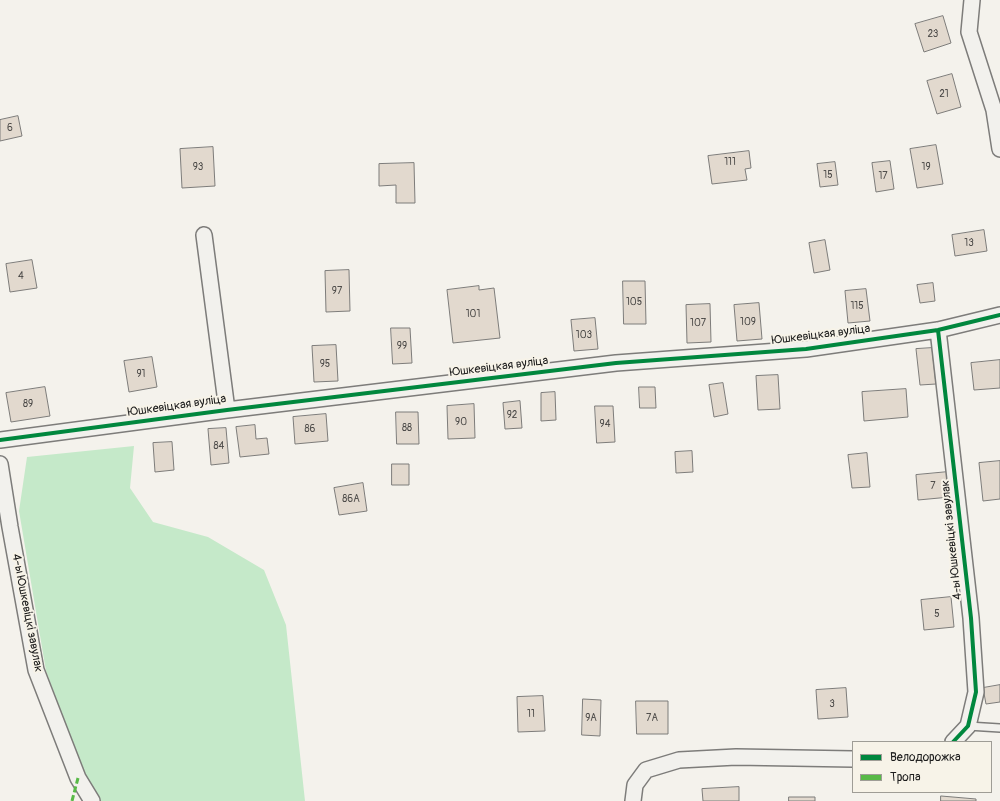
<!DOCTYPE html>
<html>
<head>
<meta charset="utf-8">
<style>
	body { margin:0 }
	#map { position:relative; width:1000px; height:801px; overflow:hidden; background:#f4f2ec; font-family:Pangolin,sans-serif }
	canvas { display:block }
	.legend { position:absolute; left:852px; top:741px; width:140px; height:52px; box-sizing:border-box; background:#f7f3e8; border:1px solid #9f9d96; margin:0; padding:5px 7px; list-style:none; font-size:12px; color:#1c1c1c }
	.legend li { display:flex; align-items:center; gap:8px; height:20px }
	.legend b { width:20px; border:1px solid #9f9d96 }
</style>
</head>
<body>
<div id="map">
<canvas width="1000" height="801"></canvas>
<ul class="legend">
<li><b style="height:5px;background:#00873e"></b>Велодорожка</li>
<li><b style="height:5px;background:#58b947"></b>Тропа</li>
</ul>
</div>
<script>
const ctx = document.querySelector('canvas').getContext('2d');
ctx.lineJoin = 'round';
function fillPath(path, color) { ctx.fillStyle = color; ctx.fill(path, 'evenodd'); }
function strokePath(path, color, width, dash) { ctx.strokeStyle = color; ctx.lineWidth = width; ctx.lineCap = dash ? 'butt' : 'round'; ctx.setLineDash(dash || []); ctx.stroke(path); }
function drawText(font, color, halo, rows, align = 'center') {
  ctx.font = font + ' Pangolin,sans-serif'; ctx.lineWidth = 4; ctx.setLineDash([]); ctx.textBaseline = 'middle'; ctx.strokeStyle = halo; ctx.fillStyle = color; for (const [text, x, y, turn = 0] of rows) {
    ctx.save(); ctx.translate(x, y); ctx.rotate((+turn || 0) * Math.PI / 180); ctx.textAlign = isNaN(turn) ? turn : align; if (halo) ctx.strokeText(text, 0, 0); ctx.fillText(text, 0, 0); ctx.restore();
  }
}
fillPath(new Path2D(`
	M 134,446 L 130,488 L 153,522 L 208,537 L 264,570 L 286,625 L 305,801 L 98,801 L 90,790 L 46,671 L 19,511 L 27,457 Z`), '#c5e9c9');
const building = new Path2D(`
	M 943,16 L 951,43 L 924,52 L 915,24 Z
	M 952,74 L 961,107 L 937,114 L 927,81 Z
	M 18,116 L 22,136 L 0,141 L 0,120 Z
	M 936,145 L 943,184 L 917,188 L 910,149 Z
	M 213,147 L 215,186 L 182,188 L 180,149 Z
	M 749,151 L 751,168 L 745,169 L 747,180 L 712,184 L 708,156 Z
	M 890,161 L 894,189 L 876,192 L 872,163 Z
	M 835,162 L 838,185 L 820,187 L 817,164 Z
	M 414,163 L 415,203 L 396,203 L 396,185 L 379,186 L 379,164 Z
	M 984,230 L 987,251 L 955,256 L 952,235 Z
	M 825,240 L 830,270 L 814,273 L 809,243 Z
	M 32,260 L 37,288 L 10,292 L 6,264 Z
	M 349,270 L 350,311 L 326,312 L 325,271 Z
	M 623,281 L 645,281 L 646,324 L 624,324 Z
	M 933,283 L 935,301 L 920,303 L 917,285 Z
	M 479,286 L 479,290 L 494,288 L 500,338 L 453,343 L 447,290 Z
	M 866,289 L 870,321 L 848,323 L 845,291 Z
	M 759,303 L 762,339 L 737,341 L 734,305 Z
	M 710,304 L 711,342 L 687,343 L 686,305 Z
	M 595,318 L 598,349 L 574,351 L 571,320 Z
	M 391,328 L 410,328 L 412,363 L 393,364 Z
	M 336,345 L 338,381 L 314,382 L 312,346 Z
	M 932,348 L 936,384 L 920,385 L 916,349 Z
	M 152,357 L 157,387 L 129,392 L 124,361 Z
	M 1000,360 L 1000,388 L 974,390 L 971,363 Z
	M 778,375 L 780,409 L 758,410 L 756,376 Z
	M 723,383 L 728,414 L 714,417 L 709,385 Z
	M 45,387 L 50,416 L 11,422 L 6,393 Z
	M 639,387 L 655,387 L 656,408 L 640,408 Z
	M 906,389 L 908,417 L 864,421 L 862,392 Z
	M 555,392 L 556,420 L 541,421 L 541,393 Z
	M 520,401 L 522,428 L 505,429 L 503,403 Z
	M 474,404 L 475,438 L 448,439 L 447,406 Z
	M 595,406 L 613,406 L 615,442 L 597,443 Z
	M 396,412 L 418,412 L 419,444 L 397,444 Z
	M 326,414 L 328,441 L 295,444 L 293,417 Z
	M 255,425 L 256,439 L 267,438 L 269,454 L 240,457 L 236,427 Z
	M 226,428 L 229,463 L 211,465 L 208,429 Z
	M 172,442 L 174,470 L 155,472 L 153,443 Z
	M 692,451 L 693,472 L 676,473 L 675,452 Z
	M 867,453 L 870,487 L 852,488 L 848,455 Z
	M 1000,461 L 1000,499 L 983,501 L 979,463 Z
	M 392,464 L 409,464 L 409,485 L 392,485 Z
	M 948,472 L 950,497 L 918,500 L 916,475 Z
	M 363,483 L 367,511 L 339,515 L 334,488 Z
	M 951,597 L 954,627 L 924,630 L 921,600 Z
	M 1000,685 L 1000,702 L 986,704 L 983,688 Z
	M 846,688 L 848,717 L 818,719 L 816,690 Z
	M 543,696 L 545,731 L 518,732 L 517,697 Z
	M 583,699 L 601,700 L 600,736 L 582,735 Z
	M 636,701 L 668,701 L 668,734 L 637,734 Z
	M 739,787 L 739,801 L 703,801 L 702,789 Z
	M 941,796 L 976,799 L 976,801 L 941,801 Z
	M 789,797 L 815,797 L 815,801 L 789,801 Z`);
fillPath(building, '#e2d9ce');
strokePath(building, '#7d7c7a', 1);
const service = new Path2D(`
	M 968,726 L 1000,728`);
const minor = new Path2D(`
	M 972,0 L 969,32 L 994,110 L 1000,149
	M 204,235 L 227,410
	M 938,330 L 971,618 L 976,692 L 968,726 L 953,742
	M 0,440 L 227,410 L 616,363 L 806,349 L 938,330 L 1000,315
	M 0,464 L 10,527 L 36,670 L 78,778 L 92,801
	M 633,801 L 635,785 L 646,770 L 679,760 L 736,757 L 853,759`);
strokePath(service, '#7d7c7a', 10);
strokePath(minor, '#7d7c7a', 18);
strokePath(service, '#f2f1ed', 7);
strokePath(minor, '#f2f1ed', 15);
strokePath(new Path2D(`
	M 72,801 L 78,778`), '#58b947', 3, [6, 3]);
strokePath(new Path2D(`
	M 938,330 L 971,618 L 976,692 L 968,726 L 953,742
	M 0,440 L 227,410 L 616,363 L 806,349 L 938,330 L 1000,315`), '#00873e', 4);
drawText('10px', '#4e4c4a', null, [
	["23",933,34],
	["21",944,94],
	["6",10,128],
	["111",730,162],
	["93",198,167],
	["19",926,167],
	["15",828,175],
	["17",883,176],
	["13",969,243],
	["4",21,276],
	["97",337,291],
	["105",634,302],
	["115",857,306],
	["101",473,314],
	["109",748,322],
	["107",698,323],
	["103",584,335],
	["99",402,346],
	["95",325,364],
	["91",141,374],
	["89",28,404],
	["92",512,415],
	["90",461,422],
	["94",605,424],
	["88",407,428],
	["86",310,429],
	["84",219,446],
	["7",933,486],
	["86А",351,499],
	["5",937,614],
	["3",832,704],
	["11",531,714],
	["9А",591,718],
	["7А",652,718]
]);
drawText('12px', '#1c1c1c', '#f7f3e8', [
	["Юшкевіцкая вуліца",821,335,-7],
	["Юшкевіцкая вуліца",499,367,-7],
	["Юшкевіцкая вуліца",177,406,-8],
	["4-ы Юшкевіцкі завулак",952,540,-96],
	["4-ы Юшкевіцкі завулак",27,613,79]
]);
</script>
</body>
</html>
